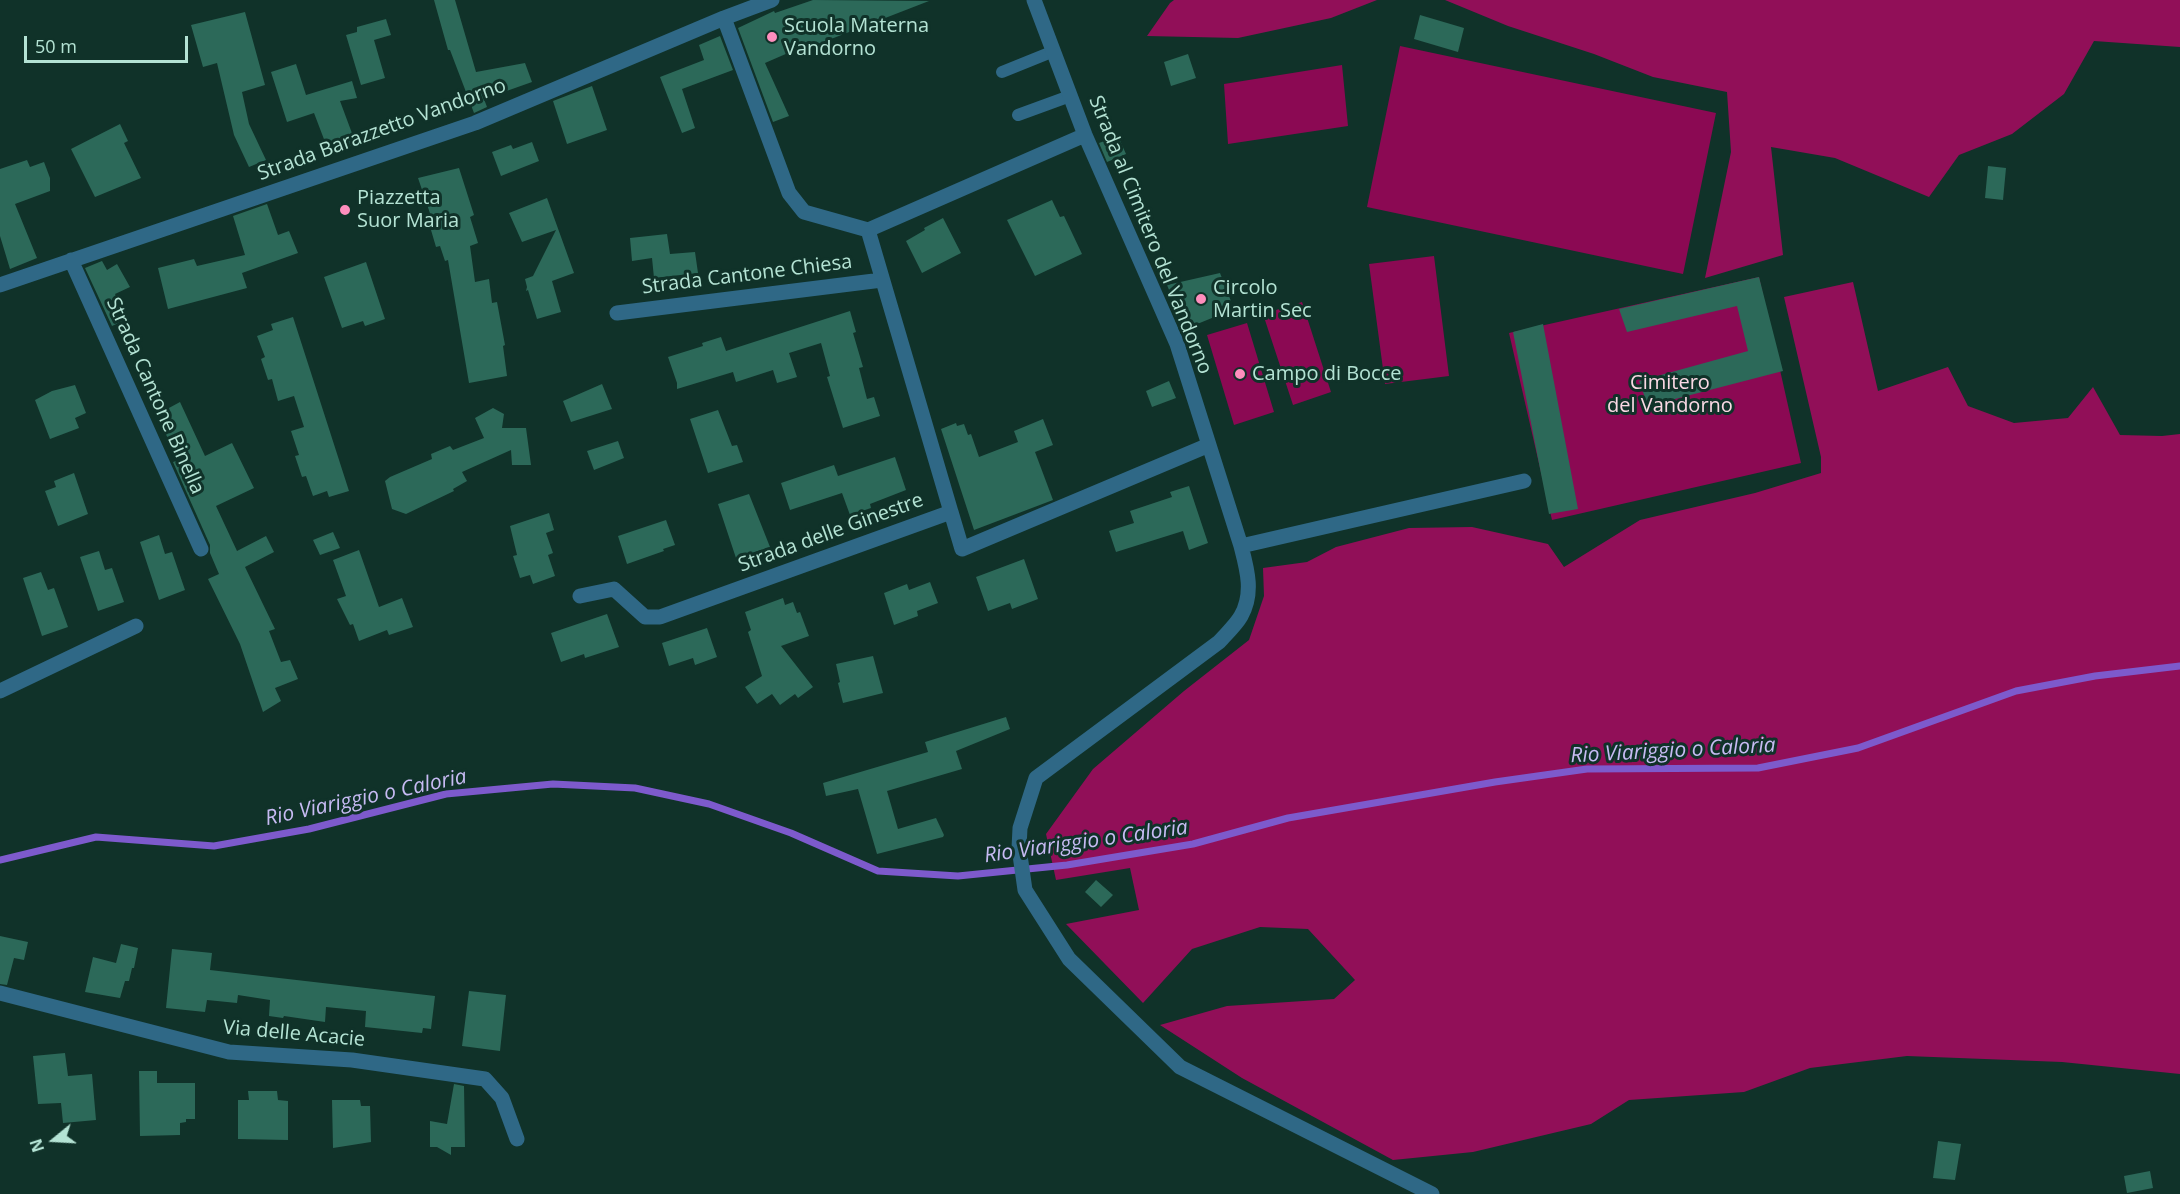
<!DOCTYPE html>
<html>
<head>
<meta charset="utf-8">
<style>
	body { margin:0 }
	#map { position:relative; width:2180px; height:1194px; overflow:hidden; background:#103229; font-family:"Open Sans",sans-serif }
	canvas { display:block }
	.north { position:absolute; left:24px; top:1110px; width:60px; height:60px; -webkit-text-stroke:4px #103229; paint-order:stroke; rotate:252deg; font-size:16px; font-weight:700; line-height:24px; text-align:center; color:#b4e3d4 }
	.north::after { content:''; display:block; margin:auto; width:21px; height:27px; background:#b4e3d4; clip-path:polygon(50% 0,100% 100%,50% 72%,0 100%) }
	.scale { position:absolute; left:24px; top:36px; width:164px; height:27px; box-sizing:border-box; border:3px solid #b4e3d4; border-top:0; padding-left:8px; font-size:18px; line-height:21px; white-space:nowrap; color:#b4e3d4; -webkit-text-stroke:4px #103229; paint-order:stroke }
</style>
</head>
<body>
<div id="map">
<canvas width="2180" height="1194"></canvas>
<div class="north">N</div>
<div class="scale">50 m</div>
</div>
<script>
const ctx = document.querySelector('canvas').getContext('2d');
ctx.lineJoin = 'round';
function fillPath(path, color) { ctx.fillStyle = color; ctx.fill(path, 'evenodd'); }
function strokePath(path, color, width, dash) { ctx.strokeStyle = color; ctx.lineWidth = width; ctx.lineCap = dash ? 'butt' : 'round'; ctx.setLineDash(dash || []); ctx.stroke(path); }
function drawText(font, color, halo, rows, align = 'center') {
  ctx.font = font + ' "Open Sans",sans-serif'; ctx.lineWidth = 6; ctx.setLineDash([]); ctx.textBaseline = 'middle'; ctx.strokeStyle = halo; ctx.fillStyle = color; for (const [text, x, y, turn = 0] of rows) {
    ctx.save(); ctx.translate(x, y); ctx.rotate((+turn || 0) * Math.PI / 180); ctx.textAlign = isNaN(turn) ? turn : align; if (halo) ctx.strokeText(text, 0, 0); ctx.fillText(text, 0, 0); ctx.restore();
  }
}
fillPath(new Path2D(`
	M 1400,46 L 1716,113 L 1683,274 L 1367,207 Z
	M 1342,65 L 1348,126 L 1228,144 L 1224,84 Z
	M 1434,256 L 1449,376 L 1385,384 L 1369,264 Z
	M 1759,277 L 1801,463 L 1552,520 L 1509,333 Z
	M 1302,302 L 1331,392 L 1293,405 L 1263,314 Z
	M 1247,323 L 1274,412 L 1234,425 L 1207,335 Z`), '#8b0953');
fillPath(new Path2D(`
	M 1174,0 L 1377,0 L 1331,18 L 1238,38 L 1147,36 L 1170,3 Z
	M 1445,0 L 2180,0 L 2180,47 L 2094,41 L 2064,94 L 2012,134 L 1959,155 L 1929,197 L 1835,158 L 1771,147 L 1783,255 L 1705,278 L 1731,152 L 1727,92 L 1653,77 L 1594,54 L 1508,26 Z
	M 1853,282 L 1878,391 L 1948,367 L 1968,406 L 2014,423 L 2068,418 L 2093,387 L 2120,435 L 2162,436 L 2180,434 L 2180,1074 L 2062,1062 L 1907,1056 L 1810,1068 L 1744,1092 L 1629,1100 L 1591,1124 L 1473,1152 L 1393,1160 L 1242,1078 L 1160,1025 L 1227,1006 L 1334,999 L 1355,980 L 1308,929 L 1260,927 L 1192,949 L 1143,1003 L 1066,924 L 1139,910 L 1130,868 L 1056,880 L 1046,834 L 1093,769 L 1184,691 L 1249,640 L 1264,596 L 1263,568 L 1307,562 L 1336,547 L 1409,528 L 1472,527 L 1548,544 L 1564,567 L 1640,520 L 1755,493 L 1821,473 L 1821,457 L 1784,297 Z`), '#910f58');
strokePath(new Path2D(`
	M 0,860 L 96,837 L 214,846 L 309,829 L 446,794 L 553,784 L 635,788 L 709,804 L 791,833 L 878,871 L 958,876 L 1067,865 L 1193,844 L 1288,818 L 1495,782 L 1587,769 L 1758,768 L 1858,748 L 2016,691 L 2095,676 L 2180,666`), '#7d5acc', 7);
fillPath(new Path2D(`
	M 434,0 L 455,0 L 476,72 L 525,63 L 532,82 L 484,99 L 487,107 L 474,113 L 450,50 L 448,50 Z
	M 813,0 L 929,1 L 813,46 L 811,43 L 765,63 L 789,116 L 773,122 L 738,28 L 774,11 L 775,13 Z
	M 245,12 L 265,85 L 242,92 L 249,124 L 266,160 L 249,167 L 234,135 L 217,63 L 203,67 L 191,25 Z
	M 1420,15 L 1464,28 L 1458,52 L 1414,39 Z
	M 386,19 L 391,35 L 374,40 L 385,78 L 361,85 L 346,35 L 357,32 L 357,27 Z
	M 720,36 L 733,70 L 682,89 L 695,128 L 682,133 L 660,77 L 704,60 L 699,45 Z
	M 1188,54 L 1196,78 L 1171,86 L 1164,62 Z
	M 296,64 L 306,95 L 352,81 L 357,98 L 340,101 L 356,144 L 330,155 L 314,113 L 287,122 L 271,72 Z
	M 592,86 L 607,130 L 567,144 L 553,101 Z
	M 120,124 L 128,141 L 124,143 L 141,178 L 95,197 L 71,149 Z
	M 1118,136 L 1126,154 L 1107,162 L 1099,143 Z
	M 532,142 L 539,161 L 501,176 L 492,152 L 511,145 L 513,149 Z
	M 27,160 L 30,167 L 44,162 L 50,178 L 50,191 L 15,204 L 37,258 L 10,269 L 0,236 L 0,169 Z
	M 1988,166 L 2006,168 L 2003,200 L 1985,198 Z
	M 459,168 L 474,215 L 470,217 L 478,243 L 470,246 L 475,282 L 489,279 L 492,303 L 497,302 L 505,345 L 503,346 L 507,376 L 469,383 L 448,260 L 445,261 L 440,246 L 436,247 L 431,230 L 435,228 L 418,178 Z
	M 547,198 L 574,273 L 552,281 L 561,312 L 537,319 L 528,290 L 526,291 L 527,287 L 525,279 L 533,276 L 556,230 L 522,242 L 509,213 Z
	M 1052,200 L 1060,217 L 1064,216 L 1082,254 L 1035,276 L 1007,220 Z
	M 267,204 L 278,235 L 289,231 L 298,253 L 242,273 L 247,288 L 168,309 L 158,268 L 194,259 L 197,266 L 245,255 L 233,216 Z
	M 943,218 L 961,253 L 922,273 L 906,241 L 925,230 L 924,228 Z
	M 667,234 L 670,254 L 695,252 L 698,273 L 654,278 L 652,258 L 632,261 L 630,238 Z
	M 102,261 L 107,270 L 117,264 L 130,287 L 115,294 L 127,319 L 112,326 L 85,268 Z
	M 366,262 L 385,319 L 365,326 L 363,321 L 342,328 L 324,277 Z
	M 1220,273 L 1234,309 L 1185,329 L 1167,285 Z
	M 1759,277 L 1783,371 L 1648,406 L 1639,381 L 1748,351 L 1737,306 L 1627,332 L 1619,309 Z
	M 850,311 L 856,332 L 853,333 L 863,367 L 859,368 L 867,399 L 874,397 L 880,416 L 843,428 L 827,377 L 830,376 L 821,343 L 789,353 L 797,377 L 777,383 L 773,370 L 736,382 L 733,372 L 677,389 L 677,383 L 668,357 L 703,346 L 702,343 L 721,337 L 726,351 Z
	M 293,317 L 349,491 L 329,497 L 327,491 L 313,496 L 306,476 L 302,477 L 295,456 L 299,455 L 291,431 L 304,427 L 294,396 L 278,401 L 272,379 L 268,380 L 261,359 L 265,357 L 257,336 L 273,330 L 271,324 Z
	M 1543,324 L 1578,509 L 1549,514 L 1513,332 Z
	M 1169,381 L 1176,398 L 1152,407 L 1146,391 Z
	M 602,384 L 612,409 L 571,422 L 563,401 Z
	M 75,385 L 86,413 L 75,418 L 79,428 L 50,439 L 35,400 L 52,391 Z
	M 180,402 L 205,456 L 232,443 L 254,488 L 216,506 L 237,551 L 266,536 L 274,552 L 245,567 L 275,629 L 269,631 L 281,662 L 290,660 L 298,679 L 275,688 L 281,701 L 263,712 L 240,644 L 208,579 L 219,574 L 210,553 L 210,545 L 173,462 L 179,460 L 156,415 Z
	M 493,408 L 504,414 L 502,428 L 526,428 L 531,465 L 512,465 L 511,450 L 462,472 L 467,481 L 453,489 L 454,491 L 406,514 L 392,509 L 385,481 L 390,477 L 432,459 L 431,454 L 450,446 L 453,450 L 484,438 L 475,418 Z
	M 718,410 L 732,446 L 737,445 L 743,462 L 708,473 L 690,419 Z
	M 1043,419 L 1053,445 L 1035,452 L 1053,500 L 974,530 L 941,429 L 956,423 L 957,426 L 964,424 L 968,435 L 971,434 L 979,457 L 1018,442 L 1014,431 Z
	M 618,441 L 624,458 L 594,470 L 587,451 Z
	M 895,457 L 906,490 L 870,504 L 871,508 L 850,515 L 842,493 L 790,510 L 781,483 L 834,465 L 838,476 Z
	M 74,473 L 88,514 L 58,526 L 45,491 L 56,487 L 54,481 Z
	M 1189,486 L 1208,543 L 1189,550 L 1183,531 L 1116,552 L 1109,531 L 1134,523 L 1130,511 L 1172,497 L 1170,492 Z
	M 749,494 L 770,547 L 736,558 L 718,504 Z
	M 549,513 L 554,530 L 546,533 L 553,553 L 548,555 L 555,576 L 533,584 L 530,575 L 520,578 L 513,556 L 517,555 L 510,526 Z
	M 666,520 L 675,545 L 663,549 L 664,551 L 627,564 L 618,536 Z
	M 333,532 L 340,548 L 320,555 L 313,540 Z
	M 159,535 L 165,554 L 172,552 L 185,590 L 159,600 L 140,542 Z
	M 359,550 L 379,607 L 402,598 L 413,627 L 389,635 L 387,630 L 359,641 L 353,624 L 350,625 L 337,599 L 346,596 L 333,560 Z
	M 99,551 L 105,570 L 112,568 L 124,602 L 98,611 L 80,557 Z
	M 1024,559 L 1038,599 L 1012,609 L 1010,603 L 988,611 L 976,577 Z
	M 41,572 L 48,590 L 54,588 L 68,627 L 42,636 L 23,578 Z
	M 930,582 L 938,603 L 917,611 L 918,616 L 894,625 L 884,593 L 907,584 L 909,590 Z
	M 783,598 L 785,605 L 793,602 L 797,613 L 800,612 L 809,636 L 781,646 L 813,687 L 798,698 L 795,694 L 780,705 L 772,694 L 757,704 L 745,687 L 762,676 L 748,632 L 751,630 L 745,612 Z
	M 607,614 L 619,647 L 585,658 L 584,654 L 561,662 L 551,633 Z
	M 707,628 L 717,657 L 695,665 L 693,658 L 669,666 L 662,643 Z
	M 873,656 L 883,693 L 843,703 L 838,683 L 840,682 L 836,664 Z
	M 1006,717 L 1010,729 L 956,751 L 962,769 L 887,791 L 898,829 L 936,818 L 944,835 L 943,837 L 877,854 L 858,789 L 826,796 L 823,783 L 928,752 L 925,742 Z
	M 1096,880 L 1113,895 L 1101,907 L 1085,892 Z
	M 0,936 L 28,942 L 24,960 L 14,958 L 7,985 L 0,984 Z
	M 121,944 L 138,948 L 134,968 L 132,968 L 129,981 L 125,981 L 120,998 L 85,992 L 93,957 L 116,963 Z
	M 172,949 L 212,953 L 210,970 L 435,996 L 431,1029 L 423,1028 L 422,1033 L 365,1027 L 366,1011 L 326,1007 L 325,1022 L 284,1016 L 283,1018 L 269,1016 L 270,1000 L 238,995 L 237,1003 L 207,1000 L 205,1012 L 166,1008 Z
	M 469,991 L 506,995 L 500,1051 L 462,1046 Z
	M 65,1053 L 68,1076 L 92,1074 L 96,1120 L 63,1123 L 61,1103 L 38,1104 L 33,1056 Z
	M 139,1071 L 157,1071 L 157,1083 L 195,1083 L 195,1119 L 186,1119 L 186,1122 L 180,1123 L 180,1135 L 140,1136 Z
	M 454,1084 L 464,1086 L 465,1147 L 451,1147 L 451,1155 L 437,1147 L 430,1147 L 430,1121 L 447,1124 Z
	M 248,1091 L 277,1091 L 278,1100 L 288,1101 L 288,1140 L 238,1139 L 238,1100 L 249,1100 Z
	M 332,1100 L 360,1100 L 361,1106 L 370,1106 L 371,1142 L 333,1148 Z
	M 1938,1141 L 1961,1144 L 1955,1180 L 1933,1178 Z
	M 2150,1171 L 2153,1188 L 2127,1193 L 2124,1176 Z`), '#2c6959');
strokePath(new Path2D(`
	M 1002,72 L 1054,51
	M 1018,115 L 1070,96`), '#2f6886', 12);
strokePath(new Path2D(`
	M 1034,0 L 1085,135 L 1177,344 L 1241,546 C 1247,569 1254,593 1241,616 C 1236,625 1226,634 1219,642 L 1036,778 L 1020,828 L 1019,848 L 1025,890 L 1069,959 L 1180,1067 L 1432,1194
	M 724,18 L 789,193 L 804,212 L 868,230 L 951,512
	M 868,230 L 1085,135
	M 71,260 L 201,549
	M 0,285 L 475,123 L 724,18 L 772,0
	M 617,313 L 882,280
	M 1241,546 L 1524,481
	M 580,596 L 614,589 L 645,617 L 660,617 L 951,512 L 962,549 L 1209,445
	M 0,691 L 136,626
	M 0,993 L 229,1052 L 352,1060 L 485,1079 L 502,1098 L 517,1139`), '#2f6886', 15);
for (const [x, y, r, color] of [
	[772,37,6,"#fe8ebd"],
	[345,210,6,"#fe8ebd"],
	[1201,299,6,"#fe8ebd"],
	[1240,374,6,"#fe8ebd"]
]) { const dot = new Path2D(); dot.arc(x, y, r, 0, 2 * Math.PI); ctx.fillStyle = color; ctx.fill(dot); strokePath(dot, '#103229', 2); }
drawText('20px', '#b4e3d4', '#103229', [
	["Scuola Materna",784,26],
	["Vandorno",784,49],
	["Piazzetta",357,198],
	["Suor Maria",357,221],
	["Circolo",1213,288],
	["Martin Sec",1213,311],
	["Campo di Bocce",1252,374]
], 'left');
drawText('20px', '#b4e3d4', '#103229', [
	["Strada Barazzetto Vandorno",382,130,-20],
	["Strada al Cimitero del Vandorno",1150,235,68],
	["Strada Cantone Chiesa",747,275,-7],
	["Strada Cantone Binella",155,396,66],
	["Strada delle Ginestre",831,533,-20],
	["Via delle Acacie",294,1034,5]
]);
drawText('20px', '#fbd9e5', '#103229', [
	["Cimitero",1670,383],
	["del Vandorno",1670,406]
]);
drawText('italic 21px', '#c7bbf3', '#103229', [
	["Rio Viariggio o Caloria",1673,751,-3],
	["Rio Viariggio o Caloria",366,798,-12],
	["Rio Viariggio o Caloria",1086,842,-8]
]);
</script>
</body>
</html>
